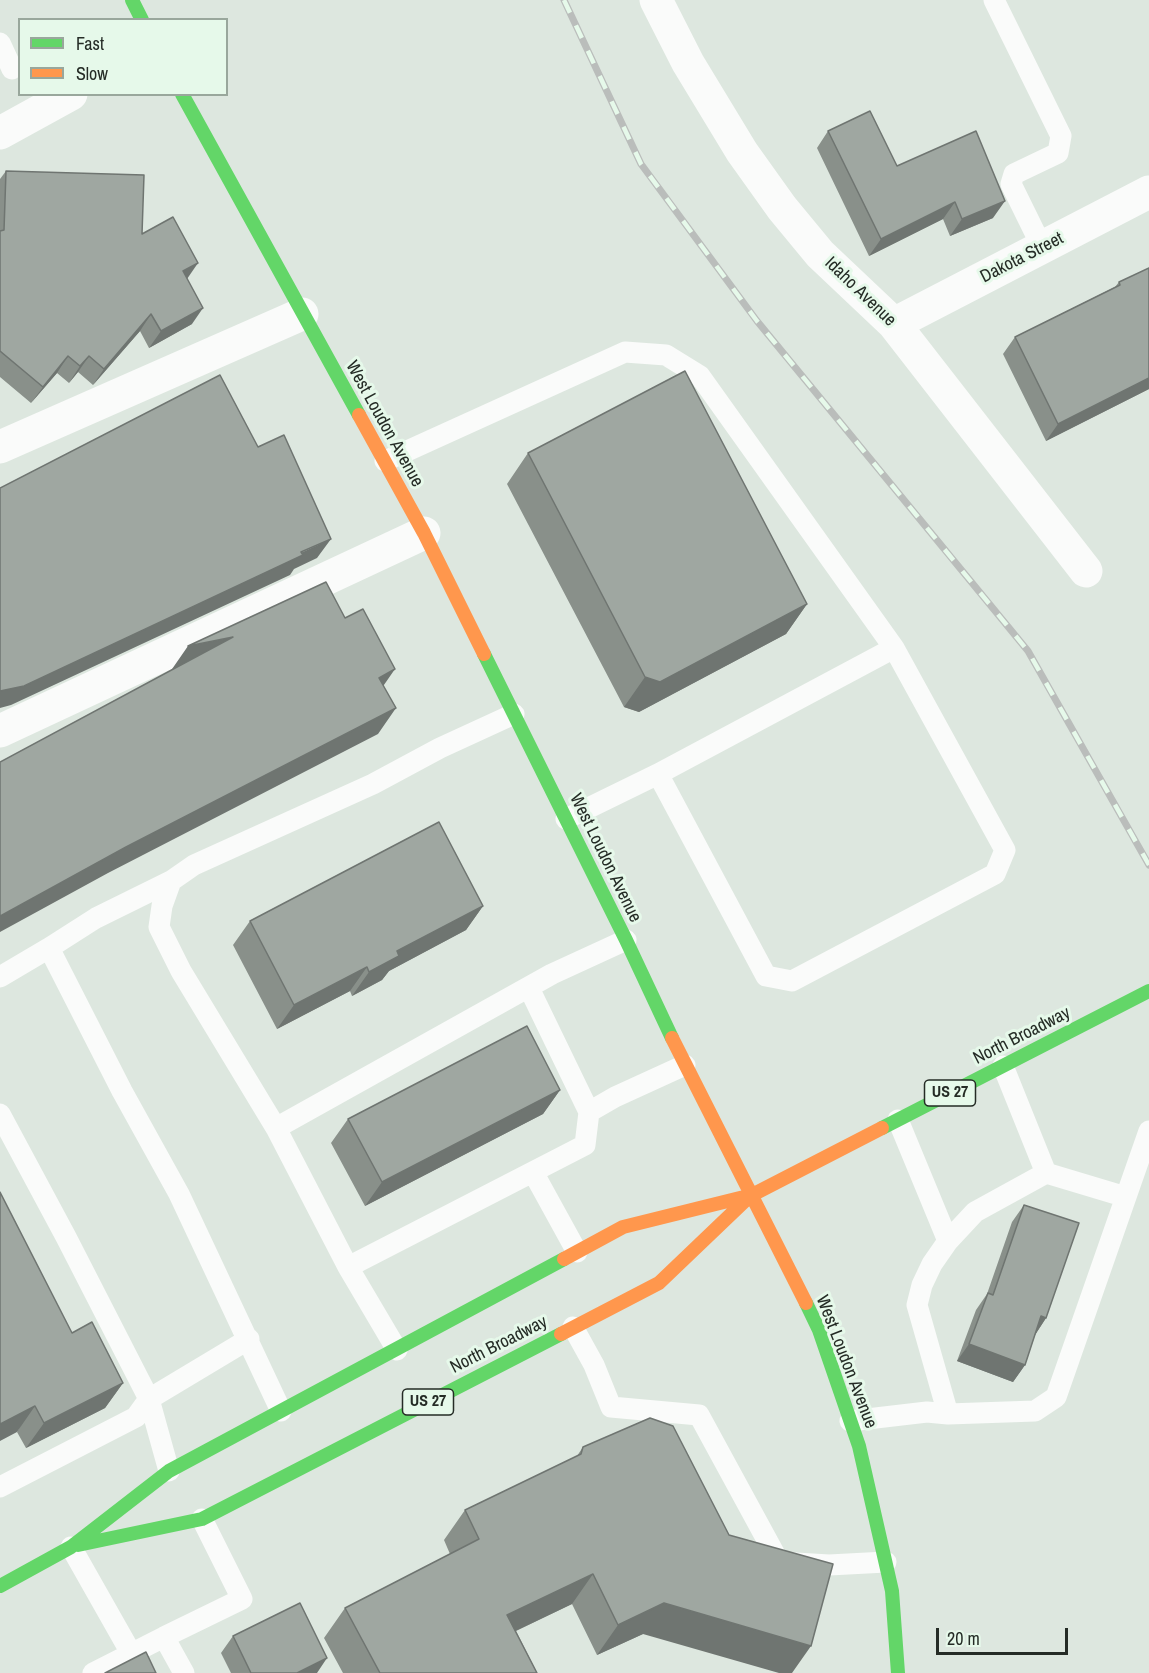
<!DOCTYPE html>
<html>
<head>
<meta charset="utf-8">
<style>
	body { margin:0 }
	#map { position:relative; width:1149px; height:1673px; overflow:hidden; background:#dde7df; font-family:"Archivo Narrow",sans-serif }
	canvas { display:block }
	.legend { position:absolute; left:18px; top:18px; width:210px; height:78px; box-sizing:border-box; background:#e6f9ea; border:2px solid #99a79c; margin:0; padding:8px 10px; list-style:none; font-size:18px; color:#252c26 }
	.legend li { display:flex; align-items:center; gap:12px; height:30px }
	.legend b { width:30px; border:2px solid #99a79c }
	.scale { position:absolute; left:936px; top:1628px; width:132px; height:27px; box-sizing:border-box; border:3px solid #252c26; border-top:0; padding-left:8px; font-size:18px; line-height:21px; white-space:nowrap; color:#252c26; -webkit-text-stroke:4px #e6f9ea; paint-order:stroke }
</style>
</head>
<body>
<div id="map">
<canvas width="1149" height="1673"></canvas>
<ul class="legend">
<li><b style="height:8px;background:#63d668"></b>Fast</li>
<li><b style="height:8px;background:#ff974d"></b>Slow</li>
</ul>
<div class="scale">20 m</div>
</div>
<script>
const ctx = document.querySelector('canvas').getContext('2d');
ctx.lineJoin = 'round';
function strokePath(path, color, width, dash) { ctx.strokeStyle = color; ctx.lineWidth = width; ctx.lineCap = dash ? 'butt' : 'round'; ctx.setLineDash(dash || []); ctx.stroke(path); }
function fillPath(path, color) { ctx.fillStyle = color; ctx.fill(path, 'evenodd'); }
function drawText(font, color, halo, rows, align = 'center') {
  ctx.font = font + ' "Archivo Narrow",sans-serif'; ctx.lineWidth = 6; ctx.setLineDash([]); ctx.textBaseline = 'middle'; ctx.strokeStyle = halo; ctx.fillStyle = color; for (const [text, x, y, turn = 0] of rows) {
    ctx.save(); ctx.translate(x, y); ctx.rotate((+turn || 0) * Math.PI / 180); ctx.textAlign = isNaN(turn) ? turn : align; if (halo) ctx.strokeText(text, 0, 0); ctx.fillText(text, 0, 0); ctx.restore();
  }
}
strokePath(new Path2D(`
	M 994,0 L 1061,136 L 1058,153 L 1014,174 L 1011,184 L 1042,247
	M 0,43 L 12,69
	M 385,461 L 625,352 L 666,355 L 700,376 L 894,648 L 1005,850 L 995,874 L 792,981 L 766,976 L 658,774 L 566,819
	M 658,774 L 894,648
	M 49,948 L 96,918 L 171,881
	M 0,977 L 49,948 L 122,1091 L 179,1194 L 281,1411
	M 589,1112 L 615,1097 L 685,1065
	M 0,1114 L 66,1237 L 149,1399 L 169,1471
	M 898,1120 L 948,1241
	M 276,1128 L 552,974 L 626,940
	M 533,1172 L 577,1252
	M 1046,1173 L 1126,1197
	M 348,1267 L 585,1145 L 589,1112 L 529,988
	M 573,1327 L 594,1365 L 611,1407 L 699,1415 L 779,1562 L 829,1565 L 886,1562
	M 397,1350 L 348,1267 L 276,1128 L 181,971 L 159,927 L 162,906 L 171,881 L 194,865 L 373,784 L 440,748 L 514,714
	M 948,1414 L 917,1305 L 922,1285 L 932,1264 L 948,1241 L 975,1212 L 1046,1173 L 1003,1066
	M 850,1421 L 927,1412 L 948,1414 L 1035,1411 L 1056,1397 L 1149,1131
	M 0,1487 L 136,1417 L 149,1399 L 249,1339
	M 71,1547 L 131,1653
	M 164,1637 L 242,1599 L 202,1519
	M 93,1673 L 164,1637 L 184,1673`), '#fafbfa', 21);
strokePath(new Path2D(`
	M 656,0 L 688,63 L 742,152 L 782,208 L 820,254 L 894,324 L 1086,571
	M 0,133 L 71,94
	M 894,324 L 1149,192
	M 0,447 L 302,314
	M 0,731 L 424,533`), '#fafbfa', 33);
strokePath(new Path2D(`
	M 132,0 L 142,20
	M 182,94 L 359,415
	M 484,654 L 626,940 L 672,1038
	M 882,1128 L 1149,991
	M 806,1303 L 819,1330 L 859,1446 L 892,1591 L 898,1673
	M 78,1545 L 202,1519 L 561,1334
	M 0,1586 L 71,1547 L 169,1471 L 564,1259`), '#63d668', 14);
strokePath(new Path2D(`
	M 359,415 L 424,533 L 484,654
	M 672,1038 L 806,1303
	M 564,1259 L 623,1227 L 752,1195 L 882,1128
	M 561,1334 L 659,1283 L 750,1196`), '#ff974d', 14);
const rail = new Path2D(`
	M 564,0 L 641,164 L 757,321 L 1028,651 L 1149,865`);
strokePath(rail, '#babdbb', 7);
strokePath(rail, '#e6f9ea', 4.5, [14]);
fillPath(new Path2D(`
	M 828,131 L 897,166 L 993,218 L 950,236 L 943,219 L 869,256 L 817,148 Z
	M 6,171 L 142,234 L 187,278 L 192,324 L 149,348 L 140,331 L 93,385 L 78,372 L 69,383 L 57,373 L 31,403 L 0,377 L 0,179 Z
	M 1149,268 L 1149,389 L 1046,441 L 1003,354 L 1015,337 L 1115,287 L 1119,282 Z
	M 528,453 L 807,604 L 786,634 L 639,712 L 624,707 L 507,484 Z
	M 483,906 L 466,930 L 389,971 L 382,980 L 352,996 L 350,991 L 277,1029 L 233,945 L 250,921 Z
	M 560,1090 L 543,1114 L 365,1206 L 331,1143 L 348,1119 Z
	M 1024,1205 L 1046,1318 L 1035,1335 L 1025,1365 L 1013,1382 L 957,1361 L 976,1310 L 987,1294 L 1012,1222 Z
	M 72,1333 L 123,1383 L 105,1408 L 26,1448 L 17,1432 Z
	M 583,1447 L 643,1634 L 597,1655 L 572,1604 L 516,1631 L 537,1673 L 343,1673 L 324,1638 L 345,1608 L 450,1554 L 444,1540 L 465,1510 L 577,1456 Z
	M 233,1636 L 317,1673 L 231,1673 L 221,1653 Z`), '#89908a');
fillPath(new Path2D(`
	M 1005,201 L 993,218 L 950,236 L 962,219 Z
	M 955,202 L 943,219 L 869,256 L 881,239 Z
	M 198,263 L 187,279 L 183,271 Z
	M 203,308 L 192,324 L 149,348 L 161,331 Z
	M 151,314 L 140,331 L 93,385 L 104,369 Z
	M 68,356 L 57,373 L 31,403 L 43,387 Z
	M 89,356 L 78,372 L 69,383 L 80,366 Z
	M 1149,378 L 1149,389 L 1046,441 L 1058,424 Z
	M 331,539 L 317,558 L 294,569 L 290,575 L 11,705 L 0,708 L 0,691 Z
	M 807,604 L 786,634 L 639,712 L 624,707 L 645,677 Z
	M 233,637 L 170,672 L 188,646 Z
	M 395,669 L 377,695 L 379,678 Z
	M 396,708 L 378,734 L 108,873 L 0,932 L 0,916 L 126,847 Z
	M 483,906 L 466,930 L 389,971 L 382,980 L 352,996 L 369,972 L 397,951 Z
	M 367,967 L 350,991 L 277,1029 L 294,1005 Z
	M 560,1090 L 543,1114 L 365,1206 L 382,1182 Z
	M 1041,1316 L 1046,1318 L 1035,1335 Z
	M 969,1344 L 1025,1365 L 1013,1382 L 957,1361 Z
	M 123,1383 L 105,1408 L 26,1448 L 44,1423 Z
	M 35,1406 L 17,1432 L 0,1441 L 0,1424 Z
	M 593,1574 L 572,1604 L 486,1645 L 507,1615 Z
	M 664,1603 L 811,1646 L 792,1673 L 779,1673 L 643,1634 L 597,1655 L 618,1625 Z
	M 327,1658 L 317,1673 L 297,1673 Z`), '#6f7571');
const building = new Path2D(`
	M 870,111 L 897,166 L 976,131 L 1005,201 L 962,219 L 955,202 L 881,239 L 828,131 Z
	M 6,171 L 144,175 L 142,234 L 173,217 L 198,263 L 183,271 L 203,308 L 161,331 L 151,314 L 104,369 L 89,356 L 80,366 L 68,356 L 43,387 L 0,351 L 0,231 L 4,230 Z
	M 1149,268 L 1149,378 L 1058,424 L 1015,337 L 1120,285 L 1119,282 Z
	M 685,371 L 807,604 L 660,682 L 645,677 L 528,453 Z
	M 220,375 L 258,447 L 284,435 L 331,539 L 301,552 L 303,555 L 24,686 L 0,691 L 0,488 Z
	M 326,582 L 345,618 L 363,609 L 395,669 L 379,678 L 396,708 L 126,847 L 0,916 L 0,762 L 233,637 L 188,646 Z
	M 439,822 L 483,906 L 397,951 L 399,956 L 369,972 L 367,967 L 294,1005 L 250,921 Z
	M 527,1026 L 560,1090 L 382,1182 L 348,1119 Z
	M 0,1192 L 72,1333 L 92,1322 L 123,1383 L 44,1423 L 35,1406 L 0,1424 Z
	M 1024,1205 L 1079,1223 L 1046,1318 L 1041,1316 L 1025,1365 L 969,1344 L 988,1293 L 993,1295 Z
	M 650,1418 L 673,1426 L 729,1535 L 833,1564 L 811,1646 L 664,1603 L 618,1625 L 593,1574 L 507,1615 L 537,1673 L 380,1673 L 345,1608 L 479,1539 L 465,1510 L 581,1454 L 583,1447 Z
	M 300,1603 L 327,1658 L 297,1673 L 251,1673 L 233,1636 Z
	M 146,1652 L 156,1673 L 105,1673 Z`);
fillPath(building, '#9fa7a1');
strokePath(building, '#6f7571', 1.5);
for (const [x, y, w] of [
	[950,1093,51],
	[428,1402,51]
]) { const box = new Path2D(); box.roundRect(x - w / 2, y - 13, w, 26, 4.5); ctx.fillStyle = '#e6f9ea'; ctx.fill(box); strokePath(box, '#252c26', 1.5); }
drawText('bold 16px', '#252c26', null, [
	["US 27",950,1093],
	["US 27",428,1402]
]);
drawText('18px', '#252c26', '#e6f9ea', [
	["Dakota Street",1022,258,-27],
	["Idaho Avenue",860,292,44],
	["West Loudon Avenue",384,424,61],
	["West Loudon Avenue",605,858,64],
	["North Broadway",1022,1036,-27],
	["North Broadway",499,1345,-27],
	["West Loudon Avenue",846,1362,69]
]);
</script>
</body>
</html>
